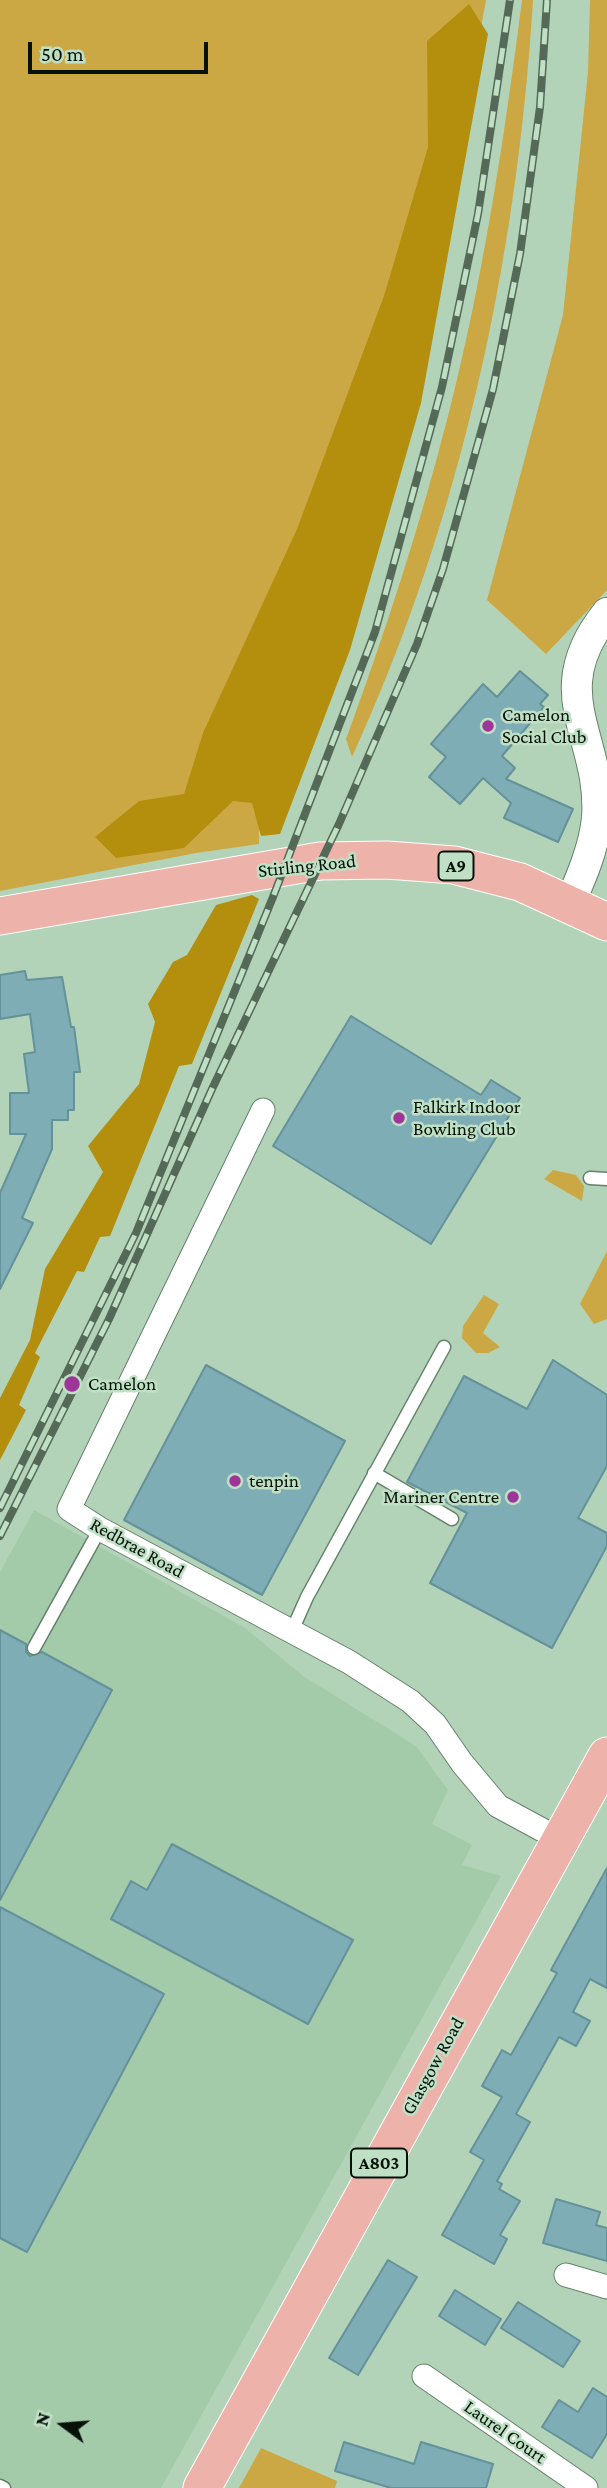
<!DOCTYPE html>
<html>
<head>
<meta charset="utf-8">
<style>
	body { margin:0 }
	#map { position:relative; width:607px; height:2488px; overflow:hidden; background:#b3d3b8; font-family:"Crimson Pro",serif }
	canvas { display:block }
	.north { position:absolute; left:28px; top:2390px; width:70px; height:70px; -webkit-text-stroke:5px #c0e0c5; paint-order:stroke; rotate:286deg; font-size:19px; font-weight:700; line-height:28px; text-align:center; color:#061108 }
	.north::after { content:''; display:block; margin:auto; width:24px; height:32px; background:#061108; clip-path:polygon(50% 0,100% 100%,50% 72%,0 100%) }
	.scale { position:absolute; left:28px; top:42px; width:180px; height:32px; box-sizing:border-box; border:4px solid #061108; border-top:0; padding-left:9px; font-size:21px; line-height:24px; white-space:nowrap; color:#061108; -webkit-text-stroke:5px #c0e0c5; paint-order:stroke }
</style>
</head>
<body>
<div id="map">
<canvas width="607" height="2488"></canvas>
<div class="north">N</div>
<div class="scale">50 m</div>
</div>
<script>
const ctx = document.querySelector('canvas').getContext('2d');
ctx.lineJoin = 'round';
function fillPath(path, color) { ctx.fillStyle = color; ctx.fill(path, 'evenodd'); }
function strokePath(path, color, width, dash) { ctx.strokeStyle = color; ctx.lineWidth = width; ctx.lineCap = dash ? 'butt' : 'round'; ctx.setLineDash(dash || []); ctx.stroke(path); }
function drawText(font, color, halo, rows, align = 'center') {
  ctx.font = font + ' "Crimson Pro",serif'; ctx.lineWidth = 5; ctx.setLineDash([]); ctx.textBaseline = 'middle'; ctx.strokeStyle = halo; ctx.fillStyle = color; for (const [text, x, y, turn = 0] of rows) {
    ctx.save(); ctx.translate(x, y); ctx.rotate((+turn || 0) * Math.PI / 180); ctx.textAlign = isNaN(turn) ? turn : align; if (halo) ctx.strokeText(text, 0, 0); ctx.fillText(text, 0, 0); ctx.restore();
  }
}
fillPath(new Path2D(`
	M 34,1510 L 245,1628 L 303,1676 L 416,1746 L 448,1790 L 432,1824 L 472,1845 L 462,1865 L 501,1876 L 161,2488 L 0,2488 L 0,1572 Z`), '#a3caa9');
fillPath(new Path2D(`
	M 0,0 L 486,0 L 459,148 L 259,773 L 259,844 L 196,853 L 0,891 Z
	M 522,0 L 533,0 C 517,259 461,520 352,757 L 346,739 C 385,633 420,526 448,416 C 483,280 504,140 522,0 Z
	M 590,0 L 607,0 L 607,590 L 546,654 L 487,600 L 563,315 L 588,72 Z
	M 553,1170 L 576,1175 L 584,1186 L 582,1201 L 544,1179 Z
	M 607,1251 L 607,1319 L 594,1324 L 580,1304 Z
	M 484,1295 L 499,1304 L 483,1333 L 500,1347 L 488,1353 L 476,1353 L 462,1338 L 463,1326 Z
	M 261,2448 L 337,2481 L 335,2488 L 239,2488 Z`), '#cba844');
fillPath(new Path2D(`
	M 469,4 L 488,34 L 421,403 L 350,650 L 280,834 L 261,836 L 252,803 L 233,801 L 184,848 L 116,858 L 95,837 L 139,801 L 184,794 L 203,733 L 297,529 L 384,296 L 428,147 L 427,41 Z
	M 252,895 L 259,899 L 192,1064 L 179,1066 L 110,1236 L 100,1237 L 84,1272 L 77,1271 L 35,1353 L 40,1357 L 19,1405 L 26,1410 L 0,1460 L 0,1398 L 30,1340 L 45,1269 L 103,1172 L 88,1146 L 139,1084 L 155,1022 L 148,1004 L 173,962 L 187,955 L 216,905 Z`), '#b48f0e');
const building = new Path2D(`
	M 520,671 L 548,695 L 540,704 L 544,707 L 502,756 L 515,768 L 506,779 L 573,809 L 558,842 L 504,818 L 511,803 L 483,778 L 460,804 L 429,777 L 446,757 L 431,744 L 483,684 L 497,697 Z
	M 25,971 L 27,980 L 62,977 L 71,1027 L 74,1027 L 80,1072 L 74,1072 L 74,1110 L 68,1110 L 68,1120 L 52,1120 L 52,1149 L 22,1218 L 33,1223 L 0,1289 L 0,1193 L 26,1134 L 10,1134 L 10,1093 L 29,1093 L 24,1054 L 35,1052 L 30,1014 L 0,1019 L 0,975 Z
	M 351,1016 L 481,1095 L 491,1080 L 520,1098 L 431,1244 L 273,1146 Z
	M 553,1360 L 607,1395 L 607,1466 L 578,1518 L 607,1533 L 607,1546 L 552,1648 L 430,1583 L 467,1513 L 407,1482 L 464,1376 L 527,1409 Z
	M 206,1365 L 345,1441 L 262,1595 L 124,1520 Z
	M 0,1630 L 26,1644 L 26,1652 L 30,1656 L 42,1652 L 112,1690 L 0,1900 Z
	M 172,1844 L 353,1940 L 308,2024 L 111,1919 L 131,1881 L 147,1890 Z
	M 607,1868 L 607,1988 L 590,1979 L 573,2012 L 590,2021 L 576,2046 L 559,2037 L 516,2114 L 530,2122 L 497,2181 L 502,2184 L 499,2189 L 520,2201 L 500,2235 L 507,2239 L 494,2264 L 442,2235 L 484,2160 L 470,2152 L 502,2097 L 482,2086 L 502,2050 L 511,2055 L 557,1973 L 551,1970 Z
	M 0,1907 L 164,1994 L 27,2252 L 0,2238 Z
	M 556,2199 L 600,2212 L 596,2225 L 607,2228 L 607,2261 L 543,2243 Z
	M 388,2260 L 417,2277 L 358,2375 L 329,2358 Z
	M 455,2290 L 501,2319 L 485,2345 L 439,2316 Z
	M 518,2302 L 580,2341 L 563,2367 L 501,2328 Z
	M 593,2388 L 607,2397 L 607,2434 L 592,2458 L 542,2427 L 559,2400 L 578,2412 Z
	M 344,2442 L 414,2464 L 421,2442 L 493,2464 L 486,2488 L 391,2488 L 335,2471 Z`);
fillPath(building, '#7eadb5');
strokePath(building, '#64929a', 2);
const service = new Path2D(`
	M 590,1178 L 607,1179
	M 374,1473 L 452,1519
	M 291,1633 L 307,1597 L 444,1347
	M 34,1648 L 100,1529
	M 0,2486 L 4,2488`);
const minor = new Path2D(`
	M 263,1110 L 69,1509 L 100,1529 L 349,1662 L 410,1701 L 435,1724 L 462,1763 L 498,1806 L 561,1840
	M 566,2275 L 607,2287
	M 424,2376 L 586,2488`);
const tertiary = new Path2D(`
	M 569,905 C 581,878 594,848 597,818 C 603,737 542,694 607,613`);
const primary = new Path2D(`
	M 0,916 L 320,861 L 387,860 L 454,865 L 520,882 L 607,922
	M 202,2488 L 607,1756`);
strokePath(service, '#648269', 15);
strokePath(minor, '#648269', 25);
strokePath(tertiary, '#648269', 32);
strokePath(primary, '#fff', 39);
strokePath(service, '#fff', 12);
strokePath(minor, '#fff', 23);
strokePath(tertiary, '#fff', 30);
strokePath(primary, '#edb3ab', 37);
const rail = new Path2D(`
	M 0,1508 L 136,1233 L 273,897 L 375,632 L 442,387 L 478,214 L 510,0
	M 0,1536 L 109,1319 L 212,1089 L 339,824 L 417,644 L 443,569 L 493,389 L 520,254 L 540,107 L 547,0`);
strokePath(rail, '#556958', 8);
strokePath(rail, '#c0e0c5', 5, [16]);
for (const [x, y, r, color] of [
	[488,726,7,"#9e3699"],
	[399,1118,7,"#9e3699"],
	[72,1384,9,"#9e3699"],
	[235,1481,7,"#9e3699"],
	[513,1497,7,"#9e3699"]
]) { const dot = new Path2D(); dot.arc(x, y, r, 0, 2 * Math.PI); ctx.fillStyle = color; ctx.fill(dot); strokePath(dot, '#c0e0c5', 2.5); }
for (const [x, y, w] of [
	[456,866,35],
	[379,2163,56]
]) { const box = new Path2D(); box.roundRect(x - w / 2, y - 14.5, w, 29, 5); ctx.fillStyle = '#c0e0c5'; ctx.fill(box); strokePath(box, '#061108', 2); }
drawText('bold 18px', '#061108', null, [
	["A9",456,866],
	["A803",379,2163]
]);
drawText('19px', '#061108', '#c0e0c5', [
	["Camelon",502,715],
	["Social Club",502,737],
	["Falkirk Indoor",413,1107],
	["Bowling Club",413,1129],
	["Camelon",88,1384],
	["tenpin",249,1481],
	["Mariner Centre",499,1497,"right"]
], 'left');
drawText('19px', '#061108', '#c0e0c5', [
	["Stirling Road",307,866,-6],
	["Redbrae Road",137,1548,29],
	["Glasgow Road",433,2066,-61],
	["Laurel Court",505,2432,35]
]);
</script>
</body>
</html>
